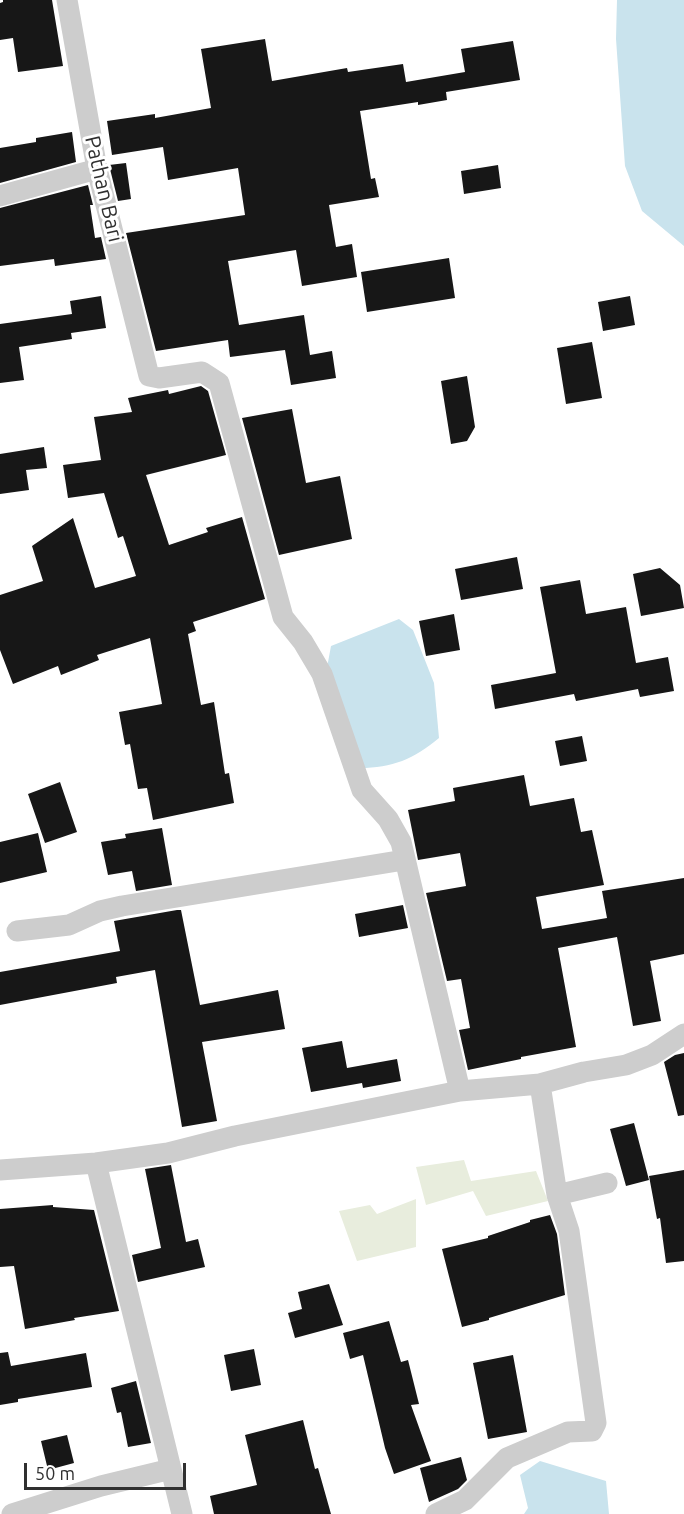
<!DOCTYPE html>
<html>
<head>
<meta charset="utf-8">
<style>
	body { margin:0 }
	#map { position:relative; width:684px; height:1514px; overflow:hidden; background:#fff; font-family:Ubuntu,sans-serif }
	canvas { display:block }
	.scale { position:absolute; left:24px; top:1463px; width:162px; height:27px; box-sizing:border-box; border:3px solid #303030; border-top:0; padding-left:8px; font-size:18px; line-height:21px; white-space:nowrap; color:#303030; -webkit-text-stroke:4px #fff; paint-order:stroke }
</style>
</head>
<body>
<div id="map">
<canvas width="684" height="1514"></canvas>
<div class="scale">50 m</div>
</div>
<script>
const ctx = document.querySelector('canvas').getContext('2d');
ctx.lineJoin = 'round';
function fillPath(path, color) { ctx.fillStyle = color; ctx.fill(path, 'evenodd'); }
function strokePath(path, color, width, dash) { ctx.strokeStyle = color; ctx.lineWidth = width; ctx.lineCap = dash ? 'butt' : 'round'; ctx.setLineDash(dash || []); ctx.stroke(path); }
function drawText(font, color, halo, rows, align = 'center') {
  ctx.font = font + ' Ubuntu,sans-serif'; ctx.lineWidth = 6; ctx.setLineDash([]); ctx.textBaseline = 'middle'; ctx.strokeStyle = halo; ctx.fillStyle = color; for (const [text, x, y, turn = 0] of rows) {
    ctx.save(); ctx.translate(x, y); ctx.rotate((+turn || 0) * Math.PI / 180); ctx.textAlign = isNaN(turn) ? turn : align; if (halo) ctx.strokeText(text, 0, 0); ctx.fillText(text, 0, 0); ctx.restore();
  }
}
fillPath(new Path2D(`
	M 464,1160 L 471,1181 L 536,1171 L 548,1201 L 486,1216 L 473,1191 L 426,1205 L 416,1167 Z
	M 416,1199 L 416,1247 L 357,1261 L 339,1211 L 370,1205 L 377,1214 Z`), '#e8eddd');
fillPath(new Path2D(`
	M 617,0 L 684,0 L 684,246 L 642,211 L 625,166 L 616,39 Z
	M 399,619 L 413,630 L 434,683 L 439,738 C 414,759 392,768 360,768 L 326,673 L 331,646 Z
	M 540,1461 L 606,1481 L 609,1514 L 524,1514 L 528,1508 L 520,1475 Z`), '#c9e3ed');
fillPath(new Path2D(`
	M 3,0 L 52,0 L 63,66 L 18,72 L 13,38 L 0,40 L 0,3 L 3,2 Z
	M 265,39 L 272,81 L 347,68 L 348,72 L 403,64 L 406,82 L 465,72 L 461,49 L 513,41 L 520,80 L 446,92 L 447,100 L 418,105 L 418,102 L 360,111 L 371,179 L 375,178 L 379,197 L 329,205 L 336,247 L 352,244 L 357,277 L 302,286 L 296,250 L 228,261 L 239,325 L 304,315 L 310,355 L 332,351 L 336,378 L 291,385 L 285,350 L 230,357 L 228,340 L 156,351 L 126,233 L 245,215 L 238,168 L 168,180 L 163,147 L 112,155 L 107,121 L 155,114 L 155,118 L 211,108 L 201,49 Z
	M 72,132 L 76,162 L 0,183 L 0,148 L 36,142 L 36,138 Z
	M 126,163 L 131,199 L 118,201 L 109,165 Z
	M 498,165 L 501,188 L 464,194 L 461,171 Z
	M 88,185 L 93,205 L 90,205 L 95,238 L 101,237 L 106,259 L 55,266 L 54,259 L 0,266 L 0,208 Z
	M 449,258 L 455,298 L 367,312 L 361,272 Z
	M 101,296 L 106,328 L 71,333 L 72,339 L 19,347 L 24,380 L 0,383 L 0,324 L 72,314 L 70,301 Z
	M 630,296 L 635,325 L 603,331 L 598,302 Z
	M 592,342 L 602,398 L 566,404 L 557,348 Z
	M 467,376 L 475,427 L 467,441 L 451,444 L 441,381 Z
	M 201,386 L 208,391 L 226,455 L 146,475 L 169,545 L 208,532 L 206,528 L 242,517 L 265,599 L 193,622 L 196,631 L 188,634 L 201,705 L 214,702 L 225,774 L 229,773 L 234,803 L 153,820 L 147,788 L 138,789 L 130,744 L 125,745 L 119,712 L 162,704 L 150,638 L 97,655 L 99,660 L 61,675 L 58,666 L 13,684 L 0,650 L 0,595 L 43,581 L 32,546 L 73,518 L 95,588 L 136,576 L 123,536 L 118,538 L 104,493 L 68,498 L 63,465 L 101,460 L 94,417 L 132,412 L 128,398 L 168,390 L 169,394 Z
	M 292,409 L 306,483 L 340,476 L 352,539 L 279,555 L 242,418 Z
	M 44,447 L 47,468 L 26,470 L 29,490 L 0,494 L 0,454 Z
	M 517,557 L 523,589 L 461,600 L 455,569 Z
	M 660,568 L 680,585 L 684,608 L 641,616 L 633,574 Z
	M 580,580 L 586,614 L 626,607 L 636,663 L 668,657 L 674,691 L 640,697 L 638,689 L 576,701 L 574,694 L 495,709 L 491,685 L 556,673 L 540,587 Z
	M 454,614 L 460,650 L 426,656 L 419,621 Z
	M 582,736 L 587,761 L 560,766 L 555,741 Z
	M 524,775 L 530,806 L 574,798 L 581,832 L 592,830 L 604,885 L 536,897 L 542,929 L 607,918 L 602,891 L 684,878 L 684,954 L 650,961 L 661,1021 L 633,1026 L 617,937 L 558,948 L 576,1047 L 521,1057 L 521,1059 L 468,1070 L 459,1030 L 470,1028 L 461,979 L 447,981 L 426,893 L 466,886 L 460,853 L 418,860 L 408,810 L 455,801 L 453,788 Z
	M 60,782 L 77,832 L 45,843 L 28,794 Z
	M 162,828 L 172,885 L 136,891 L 132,871 L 108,875 L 101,842 L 126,838 L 125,834 Z
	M 38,833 L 47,872 L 0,883 L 0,842 Z
	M 403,905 L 408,928 L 359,937 L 355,914 Z
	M 177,910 L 181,910 L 200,1005 L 278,990 L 285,1029 L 202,1042 L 217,1121 L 182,1127 L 155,970 L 116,977 L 117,983 L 0,1005 L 0,972 L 120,951 L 114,921 Z
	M 342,1041 L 347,1068 L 397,1059 L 401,1081 L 363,1088 L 362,1083 L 311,1092 L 302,1048 Z
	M 684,1053 L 684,1115 L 678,1116 L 664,1062 L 675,1055 Z
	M 634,1123 L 649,1180 L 626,1186 L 610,1129 Z
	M 171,1165 L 186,1242 L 198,1239 L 205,1267 L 138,1282 L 132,1255 L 161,1248 L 145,1169 Z
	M 684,1170 L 684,1261 L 666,1263 L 660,1218 L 657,1219 L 649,1176 Z
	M 53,1205 L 53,1207 L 94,1210 L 119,1311 L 74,1318 L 75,1320 L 25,1329 L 14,1266 L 0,1267 L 0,1209 Z
	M 550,1215 L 557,1234 L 565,1295 L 489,1318 L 489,1320 L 462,1327 L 442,1249 L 488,1238 L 488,1236 L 530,1222 L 530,1220 Z
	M 329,1284 L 343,1325 L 295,1338 L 288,1313 L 302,1309 L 298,1292 Z
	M 389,1321 L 401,1362 L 408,1360 L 419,1404 L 411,1405 L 431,1461 L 394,1474 L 385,1448 L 363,1355 L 350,1359 L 343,1333 Z
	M 254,1349 L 261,1385 L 231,1391 L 224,1355 Z
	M 8,1352 L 11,1366 L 86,1353 L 92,1387 L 18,1399 L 18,1402 L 0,1405 L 0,1353 Z
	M 513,1355 L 527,1432 L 488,1439 L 473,1363 Z
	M 136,1381 L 151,1443 L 128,1447 L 121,1412 L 117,1413 L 111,1388 Z
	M 303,1420 L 315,1469 L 318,1468 L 331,1514 L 214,1514 L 210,1496 L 257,1485 L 245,1435 Z
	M 67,1435 L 74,1463 L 48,1470 L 41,1441 Z
	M 461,1457 L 467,1480 L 458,1489 L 429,1502 L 420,1468 Z`), '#171717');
strokePath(new Path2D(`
	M 67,0 L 97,169 L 149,376 L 159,378 L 202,372 L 219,383 L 283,617 L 303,642 L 322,674 L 362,790 L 388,819 L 401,842 L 460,1091
	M 0,196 L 97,169
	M 17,931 L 69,925 L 100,911 L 122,906 L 404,860
	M 96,1163 L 182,1514
	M 0,1170 L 96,1163 L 168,1153 L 235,1136 L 460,1091 L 540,1084 L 584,1072 L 626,1065 L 652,1055 L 684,1034
	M 557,1195 L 607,1183
	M 12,1514 L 101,1486 L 171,1469
	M 436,1514 L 465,1500 L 507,1458 L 568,1432 L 592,1431 L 596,1423 L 569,1231 L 557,1195 L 540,1084`), '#cdcdcd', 21);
drawText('21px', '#303030', '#fff', [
	["Pathan Bari",104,189,77]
]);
</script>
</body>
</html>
